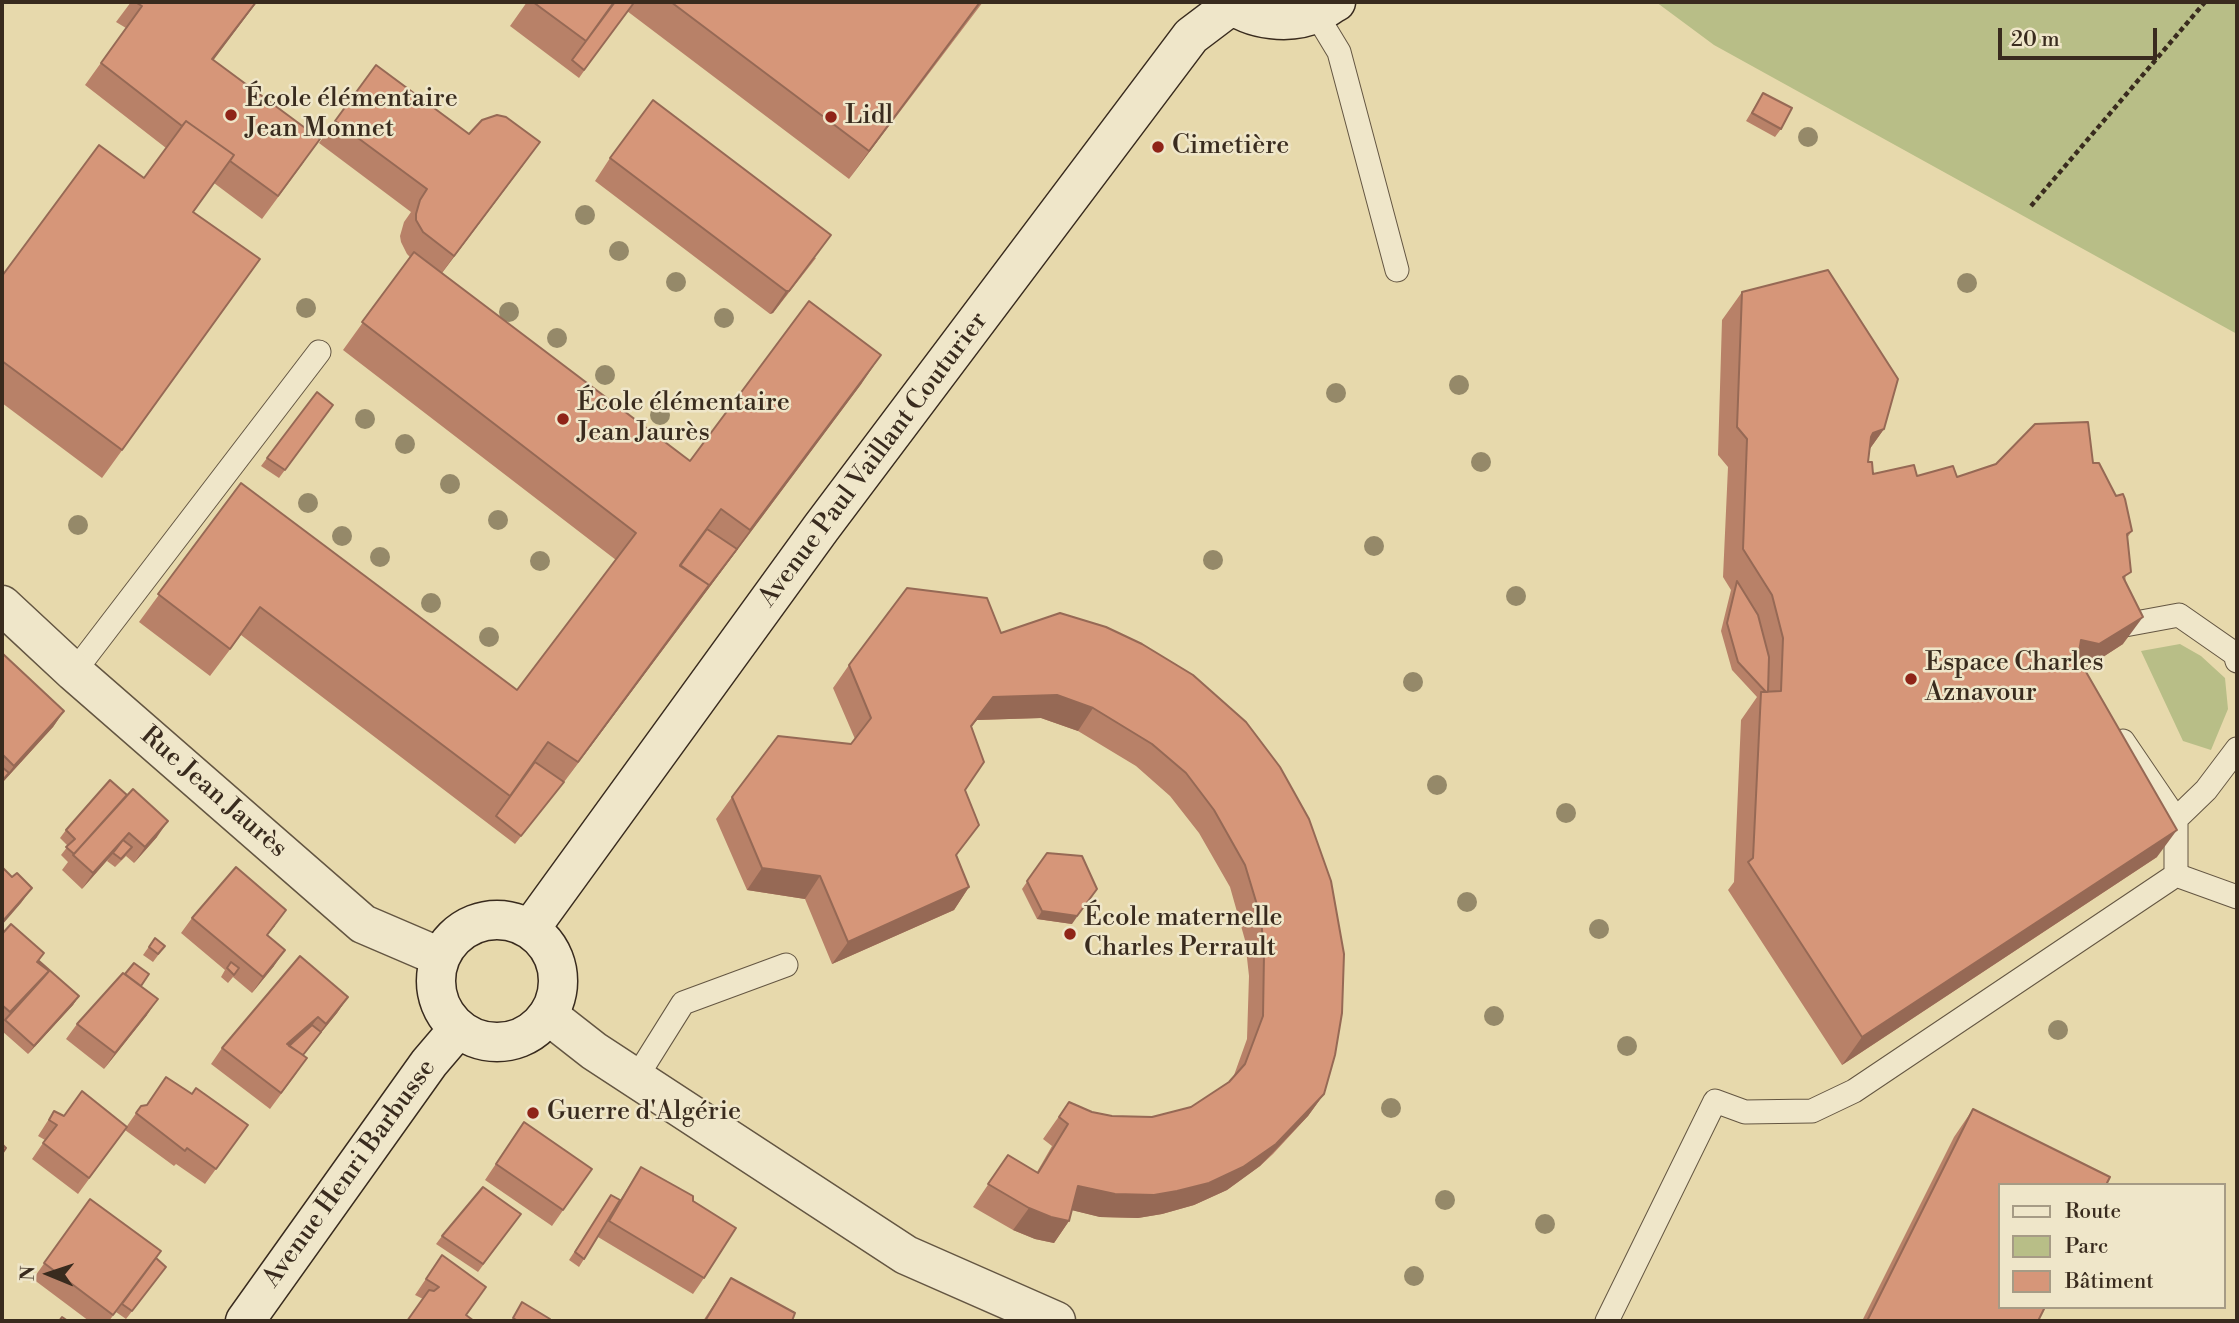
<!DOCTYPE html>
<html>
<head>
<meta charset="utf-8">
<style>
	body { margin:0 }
	#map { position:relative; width:2239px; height:1323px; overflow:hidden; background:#e7d9ac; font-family:"Libre Bodoni",serif }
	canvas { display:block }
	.frame { position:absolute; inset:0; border:4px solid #392b1e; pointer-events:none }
	.legend { position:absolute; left:1998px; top:1183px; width:228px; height:126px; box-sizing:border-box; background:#efe6c9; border:2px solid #a69b85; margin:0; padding:9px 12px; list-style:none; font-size:21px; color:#392b1e }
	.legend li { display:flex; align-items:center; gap:14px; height:35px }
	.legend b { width:35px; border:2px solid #a69b85 }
	.north { position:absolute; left:14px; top:1239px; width:70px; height:70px; -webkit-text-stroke:5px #efe6c9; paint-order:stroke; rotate:272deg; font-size:19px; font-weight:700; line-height:28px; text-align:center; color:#392b1e }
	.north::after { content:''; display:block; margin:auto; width:24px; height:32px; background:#392b1e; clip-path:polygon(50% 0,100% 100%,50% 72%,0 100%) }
	.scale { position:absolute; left:1998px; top:28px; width:159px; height:32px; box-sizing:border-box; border:4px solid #392b1e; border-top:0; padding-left:9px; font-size:21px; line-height:24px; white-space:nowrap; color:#392b1e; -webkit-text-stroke:5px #efe6c9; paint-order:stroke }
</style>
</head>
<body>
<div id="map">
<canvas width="2239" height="1323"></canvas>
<div class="frame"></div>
<ul class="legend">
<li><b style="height:9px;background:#efe6c9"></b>Route</li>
<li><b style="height:19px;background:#b8be87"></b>Parc</li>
<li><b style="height:19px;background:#d69679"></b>Bâtiment</li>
</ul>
<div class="north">N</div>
<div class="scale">20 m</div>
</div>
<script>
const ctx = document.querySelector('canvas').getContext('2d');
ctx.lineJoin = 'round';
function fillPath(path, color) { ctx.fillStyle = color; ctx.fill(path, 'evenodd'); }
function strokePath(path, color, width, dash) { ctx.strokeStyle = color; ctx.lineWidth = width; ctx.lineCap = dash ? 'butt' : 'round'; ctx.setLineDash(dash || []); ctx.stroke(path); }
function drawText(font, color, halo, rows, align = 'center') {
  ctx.font = font + ' "Libre Bodoni",serif'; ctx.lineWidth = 5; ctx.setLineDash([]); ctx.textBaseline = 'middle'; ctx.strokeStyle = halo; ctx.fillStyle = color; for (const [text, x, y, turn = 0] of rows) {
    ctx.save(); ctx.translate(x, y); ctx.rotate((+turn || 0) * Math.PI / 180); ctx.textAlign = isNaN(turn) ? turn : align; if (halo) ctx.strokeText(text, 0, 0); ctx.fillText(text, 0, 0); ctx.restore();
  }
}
fillPath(new Path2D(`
	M 1656,2 L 2237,2 L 2237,334 L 1714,45 Z
	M 2180,644 L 2201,656 L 2225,678 L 2228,709 L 2211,750 L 2183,741 L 2141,651 Z`), '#b8be87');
const lane = new Path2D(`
	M 1316,14 L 1339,52 L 1397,270
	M 2114,627 L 2179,615 L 2235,654 L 2237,661
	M 74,672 L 319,352
	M 2123,741 L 2176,819
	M 2176,875 L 2237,897
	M 636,1078 L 683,1003 L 786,965
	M 1607,1321 L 1715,1101 L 1745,1112 L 1812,1111 L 1854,1091 L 2176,875 L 2176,819 L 2206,790 L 2237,749`);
const street = new Path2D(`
	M 2,605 L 74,672 L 363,924 L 440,957
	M 548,1015 L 594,1051 L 906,1255 L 1056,1321`);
const secondary = new Path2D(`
	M 1229,2 C 1251,21 1291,25 1317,13 C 1324,10 1330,5 1336,2
	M436 981a61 61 0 1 1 122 0a61 61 0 1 1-122 0Z
	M 530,929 L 821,528 L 1191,36 L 1232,5
	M 245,1321 L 429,1063 L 458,1029`);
strokePath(lane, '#645642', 25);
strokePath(street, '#645642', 41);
strokePath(secondary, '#392b1e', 41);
strokePath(new Path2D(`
	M 2031,206 L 2205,2`), '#392b1e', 4.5, [5, 3.5]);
strokePath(lane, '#efe6c9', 23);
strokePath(street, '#efe6c9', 38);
strokePath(secondary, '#efe6c9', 38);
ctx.fillStyle = '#958969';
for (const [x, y] of [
	[1808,137],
	[585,215],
	[619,251],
	[676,282],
	[1967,283],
	[306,308],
	[509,312],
	[724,318],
	[557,338],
	[605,375],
	[1459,385],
	[1336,393],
	[660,415],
	[365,419],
	[405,444],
	[1481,462],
	[450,484],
	[308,503],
	[498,520],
	[78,525],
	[342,536],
	[1374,546],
	[380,557],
	[1213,560],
	[540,561],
	[1516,596],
	[431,603],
	[489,637],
	[1413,682],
	[1437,785],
	[1566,813],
	[1467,902],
	[1599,929],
	[1494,1016],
	[2058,1030],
	[1627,1046],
	[1391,1108],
	[1445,1200],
	[1545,1224],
	[1414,1276]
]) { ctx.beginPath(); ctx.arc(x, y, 10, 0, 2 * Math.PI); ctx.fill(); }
fillPath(new Path2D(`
	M 131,2 L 257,2 L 213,60 L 304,162 L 262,219 L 214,183 L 193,212 L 241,286 L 102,478 L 2,403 L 2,276 L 144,178 L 166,148 L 85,85 L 126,28 L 116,22 Z
	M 527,2 L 983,2 L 849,179 L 627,11 L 579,78 L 510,26 Z
	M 1763,93 L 1781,129 L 1775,137 L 1746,121 Z
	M 335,121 L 469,134 L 524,164 L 442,273 L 690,461 L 862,383 L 558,790 L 515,844 L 241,635 L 210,676 L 139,622 L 241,483 L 517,690 L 616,560 L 343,350 L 410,257 L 407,254 L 401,242 L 400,236 L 404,222 L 411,212 L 319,143 Z
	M 610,158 L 816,258 L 773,313 L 770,314 L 595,181 Z
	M 1742,292 L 1884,429 L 1869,450 L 1868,462 L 1873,474 L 1957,477 L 2093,463 L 2132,531 L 2127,538 L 2123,644 L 2084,669 L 2157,857 L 1842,1065 L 1728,890 L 1734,882 L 1741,720 L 1757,697 L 1732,670 L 1721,631 L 1731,590 L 1723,577 L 1728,467 L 1718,455 L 1722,320 Z
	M 333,405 L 279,478 L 261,466 L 267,458 Z
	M 1001,633 L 1193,675 L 1324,1094 L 1308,1116 L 1273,1154 L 1260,1166 L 1227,1190 L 1194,1205 L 1162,1214 L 1138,1218 L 1100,1217 L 1072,1210 L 1069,1221 L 1054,1243 L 1035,1239 L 1013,1230 L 973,1207 L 1008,1155 L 1037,1172 L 1052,1146 L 1043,1139 L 1069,1102 L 1092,1112 L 1112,1116 L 1152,1117 L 1191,1107 L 1229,1082 L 1233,1078 L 1247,1039 L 1249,976 L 1245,940 L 1230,887 L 1199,833 L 1170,796 L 1136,766 L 1078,731 L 1041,718 L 977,720 L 971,727 L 957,856 L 969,887 L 954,910 L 832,964 L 805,899 L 747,890 L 716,819 L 732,797 L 851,744 L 855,739 L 833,688 L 849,665 Z
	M 2,653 L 64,711 L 53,727 L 2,783 Z
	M 110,780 L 157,837 L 134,863 L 126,856 L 115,867 L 107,861 L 111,856 L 82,889 L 62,870 L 68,862 L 61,855 L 68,846 L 60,838 L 66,830 Z
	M 1047,853 L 1072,924 L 1037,919 L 1022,889 Z
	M 192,918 L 275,926 L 267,935 L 274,966 L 252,993 L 233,977 L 228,983 L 221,977 L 225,970 L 181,933 Z
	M 2,934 L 39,961 L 79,996 L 73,1005 L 28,1054 L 2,1031 Z
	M 155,938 L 165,946 L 153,962 L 143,955 Z
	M 141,986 L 147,1015 L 104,1069 L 66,1039 L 77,1024 Z
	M 348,997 L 337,1013 L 303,1055 L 296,1074 L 270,1109 L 211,1064 L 222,1048 Z
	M 192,1094 L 248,1125 L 205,1184 L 176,1164 L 174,1166 L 125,1130 L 78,1194 L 32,1159 L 45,1140 L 38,1136 L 54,1111 L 64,1116 L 127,1126 L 141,1106 Z
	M 1973,1109 L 2038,1321 L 1862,1321 L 1954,1137 Z
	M 524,1122 L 592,1169 L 552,1226 L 485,1180 Z
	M 641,1167 L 704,1278 L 693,1294 L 598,1237 L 579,1267 L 569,1260 L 606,1203 L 620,1200 Z
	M 90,1199 L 156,1258 L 160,1275 L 126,1319 L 116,1312 L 136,1285 L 109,1321 L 89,1321 L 33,1279 Z
	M 521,1214 L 478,1272 L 436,1244 L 442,1236 Z
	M 442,1255 L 466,1315 L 423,1299 L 415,1295 Z
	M 731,1278 L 792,1321 L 703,1321 Z`), '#b88168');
fillPath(new Path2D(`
	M 256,2 L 257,2 L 197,82 L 212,59 Z
	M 980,2 L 981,2 L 849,179 L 869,151 Z
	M 540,142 L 524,164 L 438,278 L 454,256 Z
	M 831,235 L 773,313 L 770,314 L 786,291 Z
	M 881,355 L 862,383 L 558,790 L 709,585 Z
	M 1884,429 L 1864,457 L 1854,461 L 1873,433 Z
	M 2143,617 L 2123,644 L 2080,672 L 2061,668 L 2081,640 Z
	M 1057,695 L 1093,708 L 1078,731 L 1041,718 L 977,720 L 955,748 L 993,697 Z
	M 64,711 L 53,727 L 2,783 L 2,781 L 14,766 Z
	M 168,821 L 157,837 L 134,863 L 145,847 Z
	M 2177,830 L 2157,857 L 1842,1065 L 1862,1037 Z
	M 129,833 L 118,848 L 82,889 L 93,873 Z
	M 762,868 L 820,876 L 805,899 L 747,890 Z
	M 969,887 L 954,910 L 832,964 L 848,942 Z
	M 32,888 L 21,903 L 2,925 L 2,922 Z
	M 1091,897 L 1072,924 L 1037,919 L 1042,911 Z
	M 285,950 L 274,966 L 252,993 L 263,977 Z
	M 79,996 L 73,1005 L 28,1054 L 34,1046 Z
	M 348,997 L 337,1013 L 291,1070 L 326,1024 Z
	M 158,999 L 147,1015 L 104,1069 L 115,1053 Z
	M 318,1017 L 307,1033 L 284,1053 L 287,1044 Z
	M 1324,1094 L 1308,1116 L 1260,1166 L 1227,1190 L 1194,1205 L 1162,1214 L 1138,1218 L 1100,1217 L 1063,1208 L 1078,1186 Z
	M 1029,1208 L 1069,1221 L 1054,1243 L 1035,1239 L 1013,1230 Z`), '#966955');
const building = new Path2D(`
	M 135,2 L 256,2 L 212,59 L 320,139 L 278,196 L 230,161 L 234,155 L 186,121 L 182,126 L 101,63 L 142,6 Z
	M 533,2 L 614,2 L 586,41 Z
	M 615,2 L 630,2 L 633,4 L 584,70 L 572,60 Z
	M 671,2 L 980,2 L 869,151 Z
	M 376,65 L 469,134 L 482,120 L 497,115 L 506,117 L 540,142 L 454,256 L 423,232 L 416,220 L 416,214 L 420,200 L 427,189 L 335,121 Z
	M 1763,93 L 1792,108 L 1781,129 L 1752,113 Z
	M 653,100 L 831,235 L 789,291 L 786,291 L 610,158 Z
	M 186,121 L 234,155 L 193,212 L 260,259 L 122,450 L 2,361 L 2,276 L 99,145 L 144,178 Z
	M 414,252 L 690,461 L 809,301 L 881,355 L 750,530 L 721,509 L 680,565 L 709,585 L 578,762 L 548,742 L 510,796 L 260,607 L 230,649 L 158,594 L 241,483 L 517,690 L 636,533 L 362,322 Z
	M 1828,270 L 1898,379 L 1884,429 L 1873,433 L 1871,437 L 1868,462 L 1872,462 L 1873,474 L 1914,465 L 1917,476 L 1953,466 L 1957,477 L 1996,464 L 2035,424 L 2088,422 L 2093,463 L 2099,463 L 2116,496 L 2123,494 L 2125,499 L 2132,531 L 2127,534 L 2131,572 L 2123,577 L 2143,617 L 2099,644 L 2081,640 L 2078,658 L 2177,830 L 1862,1037 L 1748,862 L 1753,858 L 1761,692 L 1781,691 L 1783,638 L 1772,595 L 1743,549 L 1747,439 L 1737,427 L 1742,292 Z
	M 317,392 L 333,405 L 285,470 L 267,458 Z
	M 707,529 L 737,549 L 695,604 L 709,585 L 680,566 Z
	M 1737,581 L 1758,615 L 1769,657 L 1768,692 L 1766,692 L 1738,662 L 1727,623 Z
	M 907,588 L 987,598 L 1001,633 L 1060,613 L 1106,627 L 1142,644 L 1193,675 L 1246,722 L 1280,767 L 1309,819 L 1331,881 L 1344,954 L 1342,1013 L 1335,1055 L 1324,1094 L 1276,1144 L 1243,1167 L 1209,1183 L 1177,1191 L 1154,1195 L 1115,1194 L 1078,1186 L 1069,1221 L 1051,1217 L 1029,1208 L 988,1184 L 1008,1155 L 1038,1173 L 1068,1124 L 1059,1117 L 1069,1102 L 1092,1112 L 1112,1116 L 1152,1117 L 1191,1107 L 1229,1082 L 1245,1064 L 1263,1016 L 1264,954 L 1261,918 L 1245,865 L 1214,810 L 1186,773 L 1152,744 L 1093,708 L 1057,695 L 993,697 L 971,726 L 984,762 L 965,790 L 979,825 L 956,855 L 969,887 L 848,942 L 820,876 L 762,868 L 732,797 L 778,736 L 851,744 L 871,718 L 849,665 Z
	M 2,653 L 64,711 L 14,766 L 2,754 Z
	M 535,762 L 564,782 L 521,836 L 496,816 Z
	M 2,767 L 9,773 L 2,781 Z
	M 110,780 L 127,795 L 74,854 L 66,847 L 75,839 L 66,830 Z
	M 133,789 L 168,821 L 145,847 L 129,833 L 93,873 L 73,855 Z
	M 123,840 L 132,847 L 121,859 L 113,853 Z
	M 1047,853 L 1082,856 L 1097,889 L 1077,916 L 1042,911 L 1027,881 Z
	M 2,867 L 12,877 L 17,873 L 32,888 L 2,922 Z
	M 236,867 L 286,910 L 267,935 L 285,950 L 263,977 L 192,918 Z
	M 11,924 L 44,953 L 37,962 L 49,971 L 10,1012 L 2,1005 L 2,934 Z
	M 155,938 L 165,946 L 158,954 L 149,947 Z
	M 300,956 L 348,997 L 326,1024 L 318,1017 L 287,1044 L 307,1058 L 281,1093 L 222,1048 Z
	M 39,961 L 79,996 L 34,1046 L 5,1020 L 43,978 L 49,971 L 38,962 Z
	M 231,962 L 239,968 L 234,975 L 227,968 Z
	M 134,963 L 149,974 L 141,986 L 125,974 Z
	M 123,973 L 158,999 L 115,1053 L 77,1024 Z
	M 312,1025 L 321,1032 L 303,1055 L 289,1046 Z
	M 166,1077 L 192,1094 L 196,1088 L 248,1125 L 216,1169 L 187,1148 L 185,1151 L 136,1113 L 141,1106 L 147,1105 Z
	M 82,1091 L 127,1127 L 89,1178 L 43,1143 L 57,1125 L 49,1120 L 54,1111 L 64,1116 Z
	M 1973,1109 L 2110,1177 L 2106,1185 L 1999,1185 L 1999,1307 L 2045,1307 L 2038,1321 L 1867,1321 Z
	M 524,1122 L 592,1169 L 563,1210 L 496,1164 Z
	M 2,1144 L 6,1148 L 2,1154 Z
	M 641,1167 L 693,1196 L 693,1201 L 736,1228 L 704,1278 L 609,1221 Z
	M 483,1187 L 521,1214 L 483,1264 L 442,1236 Z
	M 611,1195 L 620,1200 L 584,1259 L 575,1252 Z
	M 90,1199 L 161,1251 L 113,1315 L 44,1263 Z
	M 442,1255 L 486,1287 L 466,1315 L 474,1321 L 407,1321 L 429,1290 L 434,1291 L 439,1287 L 426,1279 Z
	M 156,1258 L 166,1267 L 132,1311 L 122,1304 Z
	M 731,1278 L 795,1313 L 792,1321 L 705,1321 Z
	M 522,1302 L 550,1319 L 548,1321 L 518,1321 L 513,1318 Z
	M 62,1317 L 68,1321 L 59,1321 Z`);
fillPath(building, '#d69679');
strokePath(building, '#966955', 2);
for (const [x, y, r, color] of [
	[231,115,7,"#8f2418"],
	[831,117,7,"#8f2418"],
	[1158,147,7,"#8f2418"],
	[563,419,7,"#8f2418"],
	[1911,679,7,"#8f2418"],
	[1070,934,7,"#8f2418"],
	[533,1113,7,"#8f2418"]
]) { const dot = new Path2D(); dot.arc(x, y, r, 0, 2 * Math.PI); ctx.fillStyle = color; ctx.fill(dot); strokePath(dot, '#efe6c9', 2.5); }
drawText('26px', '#392b1e', '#efe6c9', [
	["École élémentaire",245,100],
	["Jean Monnet",245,130],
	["Lidl",845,117],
	["Cimetière",1172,147],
	["École élémentaire",577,404],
	["Jean Jaurès",577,434],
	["Espace Charles",1925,664],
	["Aznavour",1925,694],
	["École maternelle",1084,919],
	["Charles Perrault",1084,949],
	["Guerre d'Algérie",547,1113]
], 'left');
drawText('26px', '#392b1e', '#efe6c9', [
	["Avenue Paul Vaillant Couturier",874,460,-53],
	["Rue Jean Jaurès",213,793,41],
	["Avenue Henri Barbusse",350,1174,-54]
]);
</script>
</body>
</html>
